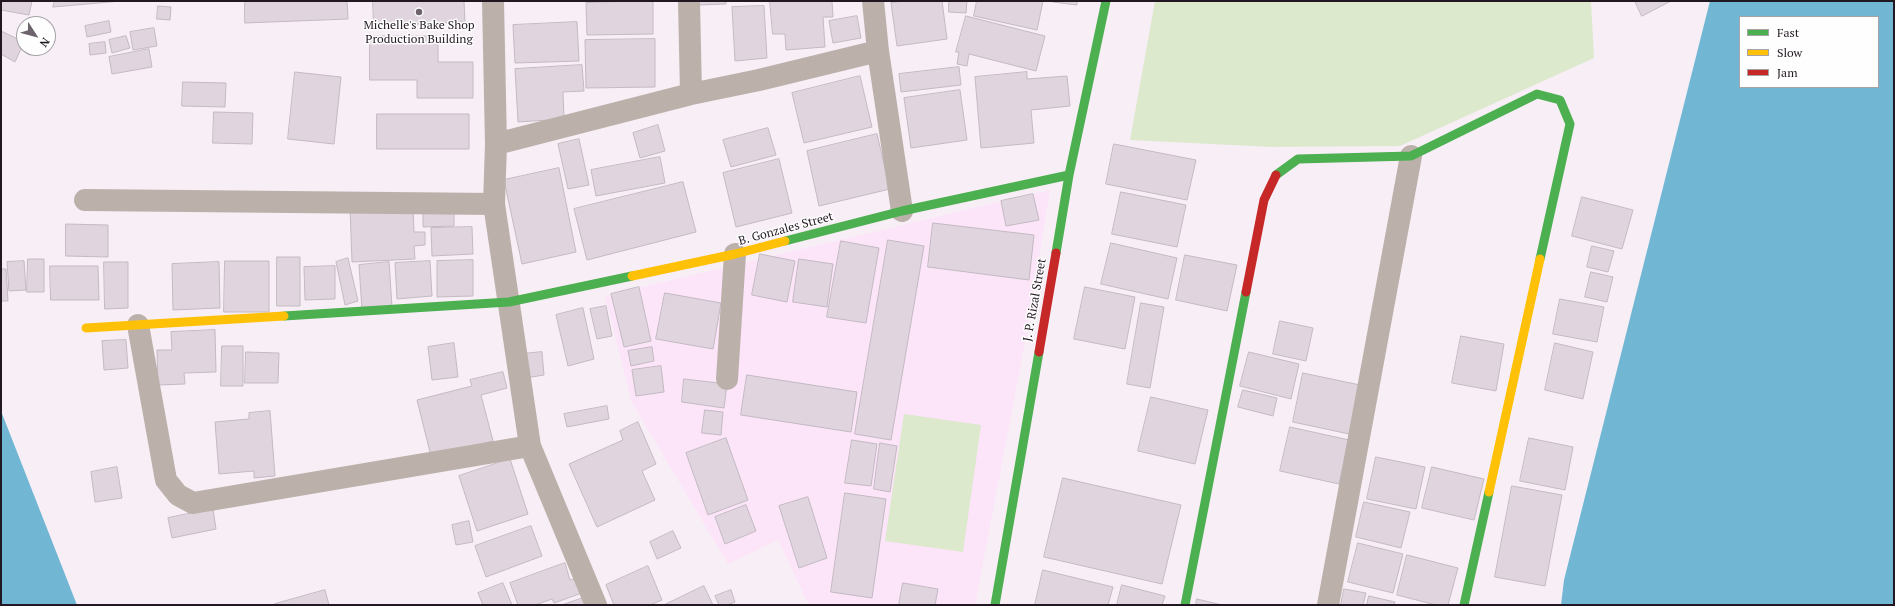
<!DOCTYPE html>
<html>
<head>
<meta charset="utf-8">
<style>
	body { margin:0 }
	#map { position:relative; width:1895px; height:606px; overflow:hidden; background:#f8eef6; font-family:"PT Serif",serif }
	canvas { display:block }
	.frame { position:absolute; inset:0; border:2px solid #221821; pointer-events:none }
	.legend { position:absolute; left:1739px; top:16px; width:140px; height:72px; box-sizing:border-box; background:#fefefe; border:1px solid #a6a2a6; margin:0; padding:5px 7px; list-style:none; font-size:12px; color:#221821 }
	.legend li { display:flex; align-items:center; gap:8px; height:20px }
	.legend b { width:20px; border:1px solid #a6a2a6 }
	.north { position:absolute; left:16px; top:16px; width:40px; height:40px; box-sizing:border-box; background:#fefefe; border:1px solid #a6a2a6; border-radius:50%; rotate:126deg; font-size:11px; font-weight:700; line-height:16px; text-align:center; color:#221821 }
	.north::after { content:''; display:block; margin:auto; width:14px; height:18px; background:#6d636c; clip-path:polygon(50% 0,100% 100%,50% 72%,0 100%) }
</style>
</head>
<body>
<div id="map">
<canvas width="1895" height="606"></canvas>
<div class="frame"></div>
<ul class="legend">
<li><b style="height:5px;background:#4caf50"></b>Fast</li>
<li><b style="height:5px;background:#ffc107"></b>Slow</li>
<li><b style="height:5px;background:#c62828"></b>Jam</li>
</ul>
<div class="north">N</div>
</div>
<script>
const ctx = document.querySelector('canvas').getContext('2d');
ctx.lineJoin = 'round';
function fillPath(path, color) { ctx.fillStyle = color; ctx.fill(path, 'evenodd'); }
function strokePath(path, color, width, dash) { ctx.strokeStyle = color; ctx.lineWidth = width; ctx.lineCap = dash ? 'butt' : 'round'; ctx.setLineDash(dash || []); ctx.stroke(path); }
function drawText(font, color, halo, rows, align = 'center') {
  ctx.font = font + ' "PT Serif",serif'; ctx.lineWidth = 3; ctx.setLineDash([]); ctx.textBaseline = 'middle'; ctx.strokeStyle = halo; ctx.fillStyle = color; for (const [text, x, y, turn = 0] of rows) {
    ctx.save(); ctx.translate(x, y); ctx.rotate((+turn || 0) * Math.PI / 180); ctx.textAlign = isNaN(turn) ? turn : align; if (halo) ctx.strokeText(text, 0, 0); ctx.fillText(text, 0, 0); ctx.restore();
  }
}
fillPath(new Path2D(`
	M 1050,190 L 1026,337 L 975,605 L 809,605 L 778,540 L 728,564 L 632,403 L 605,296 Z`), '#fce4f9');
fillPath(new Path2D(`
	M 1155,1 L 1591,1 L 1594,58 L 1400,146 L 1272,147 L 1130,140 Z
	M 904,414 L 981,425 L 963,552 L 885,541 Z`), '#dce9cd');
fillPath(new Path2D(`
	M 1710,1 L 1894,1 L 1894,605 L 1561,605 L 1564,580 ZM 1740,17 L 1878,17 L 1878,87 L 1740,87 Z
	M 1,411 L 77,605 L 1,605 Z`), '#71b7d4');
const building = new Path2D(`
	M 1,1 L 32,1 L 29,15 L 1,10 Z
	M 55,1 L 121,1 L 53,7 Z
	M 245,1 L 347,1 L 348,19 L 245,23 Z
	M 373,1 L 464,1 L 465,22 L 374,26 Z
	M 653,1 L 653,34 L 587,35 L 586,3 Z
	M 699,1 L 726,1 L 726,4 L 699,5 Z
	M 770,1 L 832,1 L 833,17 L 823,17 L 825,47 L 786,50 L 785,34 L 773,34 Z
	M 905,1 L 942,1 L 947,39 L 897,46 L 891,3 Z
	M 949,1 L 967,1 L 966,13 L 949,12 Z
	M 977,1 L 1043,1 L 1037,30 L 974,16 Z
	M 1054,1 L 1077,1 L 1077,5 L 1053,2 Z
	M 1635,1 L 1671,1 L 1642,16 Z
	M 158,6 L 171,7 L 170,20 L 157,19 Z
	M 764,6 L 767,58 L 735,61 L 732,7 Z
	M 857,16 L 861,38 L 833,43 L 829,21 Z
	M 966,16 L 1045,36 L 1036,71 L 969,54 L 967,66 L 957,64 L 959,52 L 956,52 Z
	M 109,21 L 111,32 L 87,37 L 85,26 Z
	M 577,22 L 579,61 L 515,63 L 513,25 Z
	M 154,28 L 157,46 L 133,50 L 130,32 Z
	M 1,31 L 24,42 L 15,62 L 1,54 Z
	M 126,36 L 130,48 L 112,53 L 109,40 Z
	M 370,36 L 438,36 L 438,62 L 473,62 L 473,98 L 417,98 L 417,80 L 370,80 Z
	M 655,39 L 655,87 L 586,88 L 585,40 Z
	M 105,42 L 106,53 L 90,55 L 89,44 Z
	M 149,49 L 152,67 L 112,74 L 109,57 Z
	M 582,65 L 584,91 L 563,92 L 564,119 L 518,122 L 515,69 Z
	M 959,67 L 961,85 L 901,92 L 899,74 Z
	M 295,72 L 341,77 L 334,144 L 288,139 Z
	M 1027,72 L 1027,79 L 1067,76 L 1070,106 L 1031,110 L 1034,143 L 981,148 L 975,77 Z
	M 860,76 L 872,127 L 804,143 L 792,93 Z
	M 183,82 L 226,83 L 225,107 L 182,106 Z
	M 960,90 L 967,140 L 911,148 L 904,98 Z
	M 214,112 L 253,113 L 252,144 L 213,143 Z
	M 377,114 L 469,114 L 469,149 L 377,149 Z
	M 658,125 L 665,151 L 640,158 L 633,133 Z
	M 768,128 L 776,155 L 731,167 L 723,140 Z
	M 877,134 L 890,189 L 819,206 L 807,151 Z
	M 579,139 L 589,185 L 568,189 L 558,144 Z
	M 1114,144 L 1196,160 L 1187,200 L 1106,184 Z
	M 660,157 L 665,183 L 596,196 L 591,170 Z
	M 779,159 L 792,213 L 736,227 L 723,173 Z
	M 559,168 L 576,252 L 522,264 L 504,180 Z
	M 683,182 L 696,232 L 587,260 L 574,209 Z
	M 1121,192 L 1186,205 L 1177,247 L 1112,234 Z
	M 1033,194 L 1039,220 L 1006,226 L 1001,201 Z
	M 1582,197 L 1633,210 L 1622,249 L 1572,236 Z
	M 413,205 L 414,232 L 425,232 L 425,245 L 414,246 L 415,259 L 352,262 L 350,208 Z
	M 454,206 L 454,226 L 423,227 L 423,208 Z
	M 933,223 L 1034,235 L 1029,280 L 928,267 Z
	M 66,224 L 108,225 L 108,257 L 66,256 Z
	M 472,227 L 473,254 L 432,256 L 431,228 Z
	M 888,240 L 924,246 L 891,440 L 855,434 Z
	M 841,241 L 879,248 L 866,323 L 827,317 Z
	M 1111,243 L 1177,258 L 1168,299 L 1101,284 Z
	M 1592,246 L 1614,251 L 1608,272 L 1587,267 Z
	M 760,254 L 795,261 L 787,302 L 752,295 Z
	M 1185,255 L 1237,265 L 1227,311 L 1176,300 Z
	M 277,257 L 300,257 L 300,306 L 277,306 Z
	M 348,258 L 358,301 L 345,305 L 336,262 Z
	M 28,259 L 44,259 L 44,292 L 27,292 Z
	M 799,259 L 833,264 L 827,307 L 793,302 Z
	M 473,260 L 473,296 L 437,297 L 437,261 Z
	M 24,261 L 26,290 L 9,291 L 7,262 Z
	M 225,261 L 269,261 L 269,312 L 224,312 Z
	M 430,261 L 432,296 L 397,299 L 395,263 Z
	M 104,262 L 128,262 L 128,308 L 105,309 Z
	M 219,262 L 220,308 L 173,310 L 172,264 Z
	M 389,262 L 392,307 L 362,310 L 359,265 Z
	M 50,266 L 98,266 L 99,300 L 51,300 Z
	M 335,266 L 335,299 L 305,300 L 304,267 Z
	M 1,269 L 6,269 L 8,301 L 1,301 Z
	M 1591,272 L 1613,277 L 1607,302 L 1585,297 Z
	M 639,287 L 651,341 L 624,347 L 611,294 Z
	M 1085,287 L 1135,297 L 1125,349 L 1074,339 Z
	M 665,293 L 721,303 L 713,349 L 656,339 Z
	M 1560,299 L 1604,307 L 1597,342 L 1553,334 Z
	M 1141,303 L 1164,307 L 1150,388 L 1127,384 Z
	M 606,306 L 612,336 L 597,339 L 590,309 Z
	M 583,308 L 594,359 L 568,366 L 556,315 Z
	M 1280,321 L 1313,328 L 1306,361 L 1273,354 Z
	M 215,330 L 216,372 L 184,373 L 185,384 L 158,385 L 157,350 L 172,350 L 171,332 Z
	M 1461,336 L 1504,344 L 1496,391 L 1452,383 Z
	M 126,340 L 128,368 L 104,370 L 102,341 Z
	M 454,343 L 458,377 L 432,380 L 428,347 Z
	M 1555,343 L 1593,352 L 1583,399 L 1545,390 Z
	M 222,346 L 243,346 L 243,386 L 221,386 Z
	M 652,347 L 654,361 L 631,366 L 628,351 Z
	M 246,352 L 279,353 L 278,383 L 245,383 Z
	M 542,352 L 544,375 L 525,378 L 523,354 Z
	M 1249,352 L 1299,364 L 1291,399 L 1240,386 Z
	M 661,366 L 664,392 L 636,396 L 632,370 Z
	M 503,372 L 507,388 L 481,395 L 493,441 L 431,456 L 417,400 L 472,386 L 470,380 Z
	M 1303,373 L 1360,385 L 1349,434 L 1293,422 Z
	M 747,375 L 857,392 L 851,432 L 741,415 Z
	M 684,379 L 727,384 L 724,408 L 682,402 Z
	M 1243,390 L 1277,398 L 1273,416 L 1238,407 Z
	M 1151,397 L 1208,410 L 1195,464 L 1138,451 Z
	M 607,406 L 609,419 L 567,427 L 564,414 Z
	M 705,410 L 723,412 L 721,435 L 702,433 Z
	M 270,411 L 275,476 L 254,478 L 254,471 L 219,474 L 215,422 L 249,419 L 249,413 Z
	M 638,422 L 656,464 L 642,471 L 655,500 L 597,527 L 569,464 L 623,440 L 620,431 Z
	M 1290,427 L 1349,440 L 1339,484 L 1280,471 Z
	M 726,438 L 748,500 L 708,515 L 686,453 Z
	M 1529,438 L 1573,447 L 1565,490 L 1520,481 Z
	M 852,440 L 877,444 L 871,486 L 845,483 Z
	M 880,443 L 897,446 L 890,492 L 874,489 Z
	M 1376,457 L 1425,467 L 1416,509 L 1367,499 Z
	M 510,459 L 528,514 L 477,531 L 459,476 Z
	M 117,467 L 122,498 L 95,502 L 91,472 Z
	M 1432,467 L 1484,479 L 1474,520 L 1422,508 Z
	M 1063,478 L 1181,505 L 1162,584 L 1044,557 Z
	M 1512,486 L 1562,495 L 1545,586 L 1495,577 Z
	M 845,493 L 886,499 L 872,598 L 831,592 Z
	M 808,497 L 827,558 L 799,568 L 779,506 Z
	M 1364,502 L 1410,512 L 1401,548 L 1356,537 Z
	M 746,505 L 756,531 L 725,544 L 715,517 Z
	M 213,509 L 216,529 L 172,538 L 168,518 Z
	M 469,521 L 473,542 L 456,545 L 452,525 Z
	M 531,526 L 542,556 L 486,577 L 475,546 Z
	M 673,531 L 681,548 L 657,559 L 650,542 Z
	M 1358,543 L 1403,554 L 1393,593 L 1348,582 Z
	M 1407,555 L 1458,568 L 1448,605 L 1436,605 L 1397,595 Z
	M 565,563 L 570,580 L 577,578 L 582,593 L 554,603 L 552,599 L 535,605 L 518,605 L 510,583 Z
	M 648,566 L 662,600 L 650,605 L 614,605 L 606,585 Z
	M 1043,570 L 1113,587 L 1108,605 L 1035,605 Z
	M 503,583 L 512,605 L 483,605 L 478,593 Z
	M 903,583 L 938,589 L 935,605 L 899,605 Z
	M 1122,585 L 1165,596 L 1162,605 L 1117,605 Z
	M 704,586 L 713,605 L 664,605 Z
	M 1344,589 L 1366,593 L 1363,605 L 1341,605 Z
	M 325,590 L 329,605 L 276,605 L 275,604 Z
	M 731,590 L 735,602 L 727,605 L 719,605 L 715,596 Z
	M 1369,596 L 1395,602 L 1394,605 L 1367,605 Z
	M 583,598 L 585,605 L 562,605 Z
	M 1197,599 L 1222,605 L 1196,605 Z`);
fillPath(building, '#e0d5de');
strokePath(building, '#c3bac2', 1);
strokePath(new Path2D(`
	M 493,1 L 496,144 L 494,204 L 530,446 L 596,605
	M 689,1 L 691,94
	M 873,1 L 878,51 L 902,211
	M 496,144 L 691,94 L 759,80 L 878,51
	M 85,200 L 494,204
	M 138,325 L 166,480 L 178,495 L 193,503 L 530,446
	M 727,379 L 735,254
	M 1328,605 L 1411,156`), '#bcb1aa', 22);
strokePath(new Path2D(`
	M 1276,175 L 1298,159 L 1411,156 L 1537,94 L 1560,100 L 1570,124 L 1540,259
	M 785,241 L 902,211 L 1069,175
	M 1056,253 L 1069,175 L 1106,1
	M 284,316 L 509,302 L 632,276
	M 995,605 L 1039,352
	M 1185,605 L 1246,292
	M 1464,605 L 1489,492`), '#4caf50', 9);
strokePath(new Path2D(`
	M 632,276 L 735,254 L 785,241
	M 86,328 L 284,316
	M 1489,492 L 1540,259`), '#ffc107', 9);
strokePath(new Path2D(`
	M 1246,292 L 1264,200 L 1276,175
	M 1039,352 L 1056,253`), '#c62828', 9);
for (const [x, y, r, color] of [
	[419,12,4,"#6d636c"]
]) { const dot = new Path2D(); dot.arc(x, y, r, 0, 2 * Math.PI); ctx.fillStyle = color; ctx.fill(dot); strokePath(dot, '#fefefe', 1.5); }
drawText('12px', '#221821', '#fefefe', [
	["Michelle's Bake Shop",419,26],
	["Production Building",419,40]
]);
drawText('12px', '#221821', '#fefefe', [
	["B. Gonzales Street",786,229,-15],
	["J. P. Rizal Street",1035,300,-80]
]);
</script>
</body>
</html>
